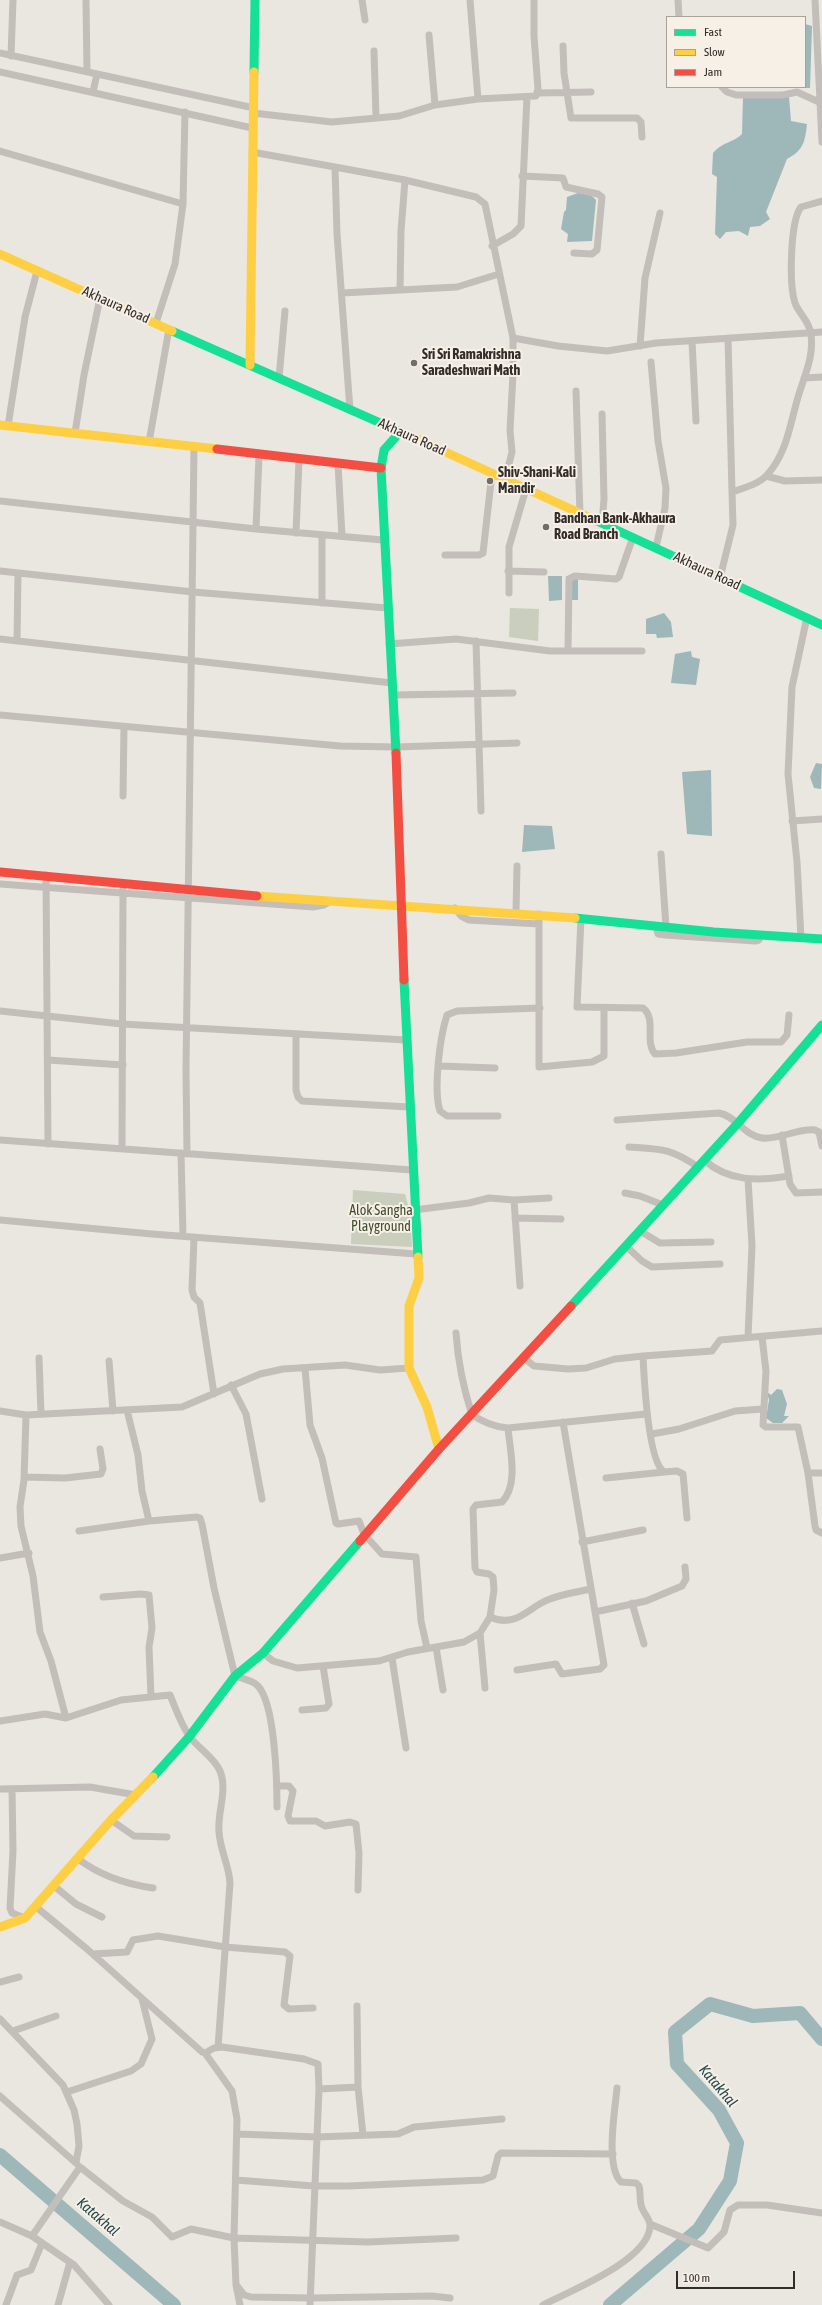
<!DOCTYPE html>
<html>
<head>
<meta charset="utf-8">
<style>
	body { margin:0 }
	#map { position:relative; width:822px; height:2305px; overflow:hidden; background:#eae6e0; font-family:"Asap Condensed",sans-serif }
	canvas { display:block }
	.legend { position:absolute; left:666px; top:16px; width:140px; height:72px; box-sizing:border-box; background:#f7f0e7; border:1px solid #a9a29b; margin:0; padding:5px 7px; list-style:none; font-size:12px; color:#332c28 }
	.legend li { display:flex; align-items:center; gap:8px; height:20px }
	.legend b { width:20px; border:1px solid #a9a29b }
	.scale { position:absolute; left:676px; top:2271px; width:119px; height:18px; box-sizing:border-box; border:2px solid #332c28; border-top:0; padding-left:5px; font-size:12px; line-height:14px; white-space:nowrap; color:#332c28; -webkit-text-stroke:3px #f7f0e7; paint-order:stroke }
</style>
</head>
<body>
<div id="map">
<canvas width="822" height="2305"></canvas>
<ul class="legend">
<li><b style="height:5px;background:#16e098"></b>Fast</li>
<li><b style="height:5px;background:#ffcf43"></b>Slow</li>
<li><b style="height:5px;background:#f24e42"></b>Jam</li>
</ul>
<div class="scale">100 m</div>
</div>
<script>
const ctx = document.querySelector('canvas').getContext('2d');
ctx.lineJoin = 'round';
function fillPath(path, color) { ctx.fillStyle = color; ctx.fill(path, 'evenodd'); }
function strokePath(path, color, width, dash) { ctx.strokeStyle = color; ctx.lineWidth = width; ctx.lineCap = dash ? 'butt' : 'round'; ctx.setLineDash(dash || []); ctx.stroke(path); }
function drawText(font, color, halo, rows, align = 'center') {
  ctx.font = font + ' "Asap Condensed",sans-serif'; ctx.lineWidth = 4; ctx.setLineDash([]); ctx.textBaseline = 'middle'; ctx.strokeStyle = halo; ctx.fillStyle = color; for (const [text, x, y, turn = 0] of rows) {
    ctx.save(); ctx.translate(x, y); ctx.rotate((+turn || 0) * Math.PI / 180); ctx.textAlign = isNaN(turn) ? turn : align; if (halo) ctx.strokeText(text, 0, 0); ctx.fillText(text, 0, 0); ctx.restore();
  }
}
fillPath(new Path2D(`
	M 510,608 L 539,609 L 538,641 L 509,637 Z
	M 353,1190 L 405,1194 L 410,1212 L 412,1247 L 351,1244 Z`), '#cacebc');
fillPath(new Path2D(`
	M 805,24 L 812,26 L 810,88 L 726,88 L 805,87 Z
	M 743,97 L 789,97 L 791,121 L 807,124 C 805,141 804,150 787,159 L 766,212 L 770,219 L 760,226 L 750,227 L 748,236 L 739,231 L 726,232 L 720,239 L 715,234 L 717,177 L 712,174 L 713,153 C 724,141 733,143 742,134 Z
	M 578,193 L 589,193 L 596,200 L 592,241 L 567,242 L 568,234 L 561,229 L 564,212 L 566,210 L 567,197 Z
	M 548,576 L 562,576 L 562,600 L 549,601 Z
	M 566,576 L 578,576 L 578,600 L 566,600 Z
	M 664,613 L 671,622 L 673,637 L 657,638 L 656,634 L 646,634 L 646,619 Z
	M 691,651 L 692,657 L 700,659 L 696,685 L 671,683 L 675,654 Z
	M 816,763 L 822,764 L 821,789 L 814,788 L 810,777 Z
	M 711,770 L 712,836 L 687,834 L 682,772 Z
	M 524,825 L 552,826 L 555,849 L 522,852 Z
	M 777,1389 L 782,1390 L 787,1404 L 784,1416 L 789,1416 L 782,1423 L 773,1423 L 766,1418 L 769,1400 L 767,1392 L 771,1395 Z`), '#9eb7b9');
strokePath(new Path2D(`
	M 0,2155 L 174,2305
	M 610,2305 L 699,2229 L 730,2181 L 737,2143 L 719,2110 L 677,2064 L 675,2032 L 710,2004 L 753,2016 L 800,2013 L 822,2039`), '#9eb7b9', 14);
strokePath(new Path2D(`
	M 86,0 L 87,71
	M 362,0 L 365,20
	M 470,0 L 478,99
	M 678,0 L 679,17
	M 815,0 L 822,142
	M 429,35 L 435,105
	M 563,46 L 564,73 L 571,118 L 637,118 L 641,122 L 642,137
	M 374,51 L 376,117
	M 0,53 L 254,108
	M 11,56 L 13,0
	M 0,72 L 252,128
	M 722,87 L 727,92 L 736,95 L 783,95 L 797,92 L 819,102
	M 93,92 L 97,74
	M 538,93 L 591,92
	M 253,113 L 332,122 L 399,116 L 435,105 L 478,99 L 536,96 L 538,89 L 534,36 L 534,0
	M 0,151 L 183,204 L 185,112
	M 252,152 L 335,167 L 337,234 L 350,410
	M 335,167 L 405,180 L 401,231 L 400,290 L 342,293
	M 522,176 L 563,178 L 566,187 L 598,194 L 602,197 L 597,250 L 592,254 L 574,253
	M 405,180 L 476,197 L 485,204 L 513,338 L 513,374 L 510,430 L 512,452 L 505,480
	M 492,246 L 513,234 L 521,226 L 527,97
	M 400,290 L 457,287 L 499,274
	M 156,323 L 175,264 L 183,204
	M 513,338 L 558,346 L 607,351 L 656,343 L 822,332
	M 728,338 L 732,492
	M 692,341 L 696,421
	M 640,346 L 645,278 L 660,213
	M 651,362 L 658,441 L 666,488 L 665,508 L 656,547
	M 279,378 L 285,311
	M 804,378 L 822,377
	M 576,391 L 580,514
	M 8,426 L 25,317 L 37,271
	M 75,433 L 84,375 L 100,298
	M 149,442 L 169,329
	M 338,464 L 342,536
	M 766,476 L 785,481 L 822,480
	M 0,501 L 256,529 L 383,540
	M 602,523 L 604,499 L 602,414
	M 256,529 L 259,456
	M 296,533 L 299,460
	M 322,535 L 322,603
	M 445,555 L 479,555 L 483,553 L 492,473
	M 0,571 L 193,592 L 387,608
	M 508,571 L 544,572
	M 720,578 L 733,525 L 732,492 C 744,488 759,484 767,475 C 788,452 790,422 799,394 C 805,374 814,356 811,335 C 810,322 799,314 795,303 C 789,285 790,221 801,207 L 822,201
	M 509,593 L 509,547 L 526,489
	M 0,639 L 392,683
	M 17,641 L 18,573
	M 476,641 L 481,811
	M 389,644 L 456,639 L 550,651 L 642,651
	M 568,651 L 569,579 L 575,576 L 616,579 L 619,577 L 633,537
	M 393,695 L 513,693
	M 0,715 L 340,746 L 396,747 L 517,743
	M 123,796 L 124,727
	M 792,821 L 822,819
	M 661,854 L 666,927
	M 46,875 L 48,1144
	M 0,884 L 313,907 L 324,905 L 331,901
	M 455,908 L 461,916 L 469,920 L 539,924
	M 516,912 L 517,866
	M 539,914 L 539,1067 L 592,1062 L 604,1056 L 604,1009
	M 581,918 L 577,1007 L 643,1008 C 657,1019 644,1041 655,1054 L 676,1053 L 747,1042 L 781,1042 L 787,1035 L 789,1015
	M 656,926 L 658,934 L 665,935 L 755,941 L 759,940 L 761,935
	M 801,938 L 797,862 L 788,774 L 792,687 L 807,617
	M 0,1011 L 122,1024 L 406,1040
	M 296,1034 L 296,1090 L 298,1097 L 302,1101 L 409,1107
	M 48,1060 L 123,1065
	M 439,1066 L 495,1068
	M 498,1116 L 447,1116 L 440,1111 C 433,1090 440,1036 447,1015 L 457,1011 L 540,1008
	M 617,1120 L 719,1113 C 736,1116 745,1136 762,1138 C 779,1140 798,1128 815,1130 L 819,1132 L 822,1146
	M 782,1135 L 790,1184 L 796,1193 L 822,1192
	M 0,1140 L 412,1170
	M 629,1147 C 661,1149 671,1148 698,1167
	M 122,1149 L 123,889
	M 181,1153 L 183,1236
	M 187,1154 L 186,1070 L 194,447
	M 704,1160 C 729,1182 758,1181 789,1176
	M 625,1193 L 640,1196 L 663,1205
	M 514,1200 L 520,1286
	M 414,1210 L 469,1203 L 489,1198 L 514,1200 L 549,1198
	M 515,1218 L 561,1219
	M 0,1220 L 152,1234 L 416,1254
	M 640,1231 L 660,1243 L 711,1242
	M 194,1237 L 192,1290 L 194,1297 L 200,1303 L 214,1394
	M 626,1246 L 642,1261 L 652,1267 L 720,1264
	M 456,1333 C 458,1363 463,1387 472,1415 C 484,1422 494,1427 508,1428 L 646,1414
	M 748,1337 L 752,1246 L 748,1179
	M 762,1337 L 766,1371 L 763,1425 L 766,1427 L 798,1427 L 808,1473 L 822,1473
	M 643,1356 L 712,1351 L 720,1340 L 822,1331
	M 523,1357 L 534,1366 L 568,1369 L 586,1368 L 615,1359 L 643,1356 C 644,1377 648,1461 664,1472 L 677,1471 L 683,1474 L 687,1518
	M 39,1358 L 41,1414
	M 109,1361 L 113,1411
	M 305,1368 L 310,1425 L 322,1458 L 336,1523 L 338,1524 L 359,1521 L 364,1534 L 382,1554 L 416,1557 L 421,1621 L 427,1648
	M 231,1385 L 246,1414 L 262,1499
	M 127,1410 L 138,1455 L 142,1491 L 149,1521 L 197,1517 L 200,1518 L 202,1524 L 214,1588 L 235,1676 C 243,1679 252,1680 258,1686 C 275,1704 277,1781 277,1807
	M 0,1411 L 26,1415 L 182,1407 L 260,1374 L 283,1369 L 345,1365 L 380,1370 L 409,1368
	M 26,1415 L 24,1480 L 20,1507 L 21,1526 L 33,1576 L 40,1632 L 51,1661 L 66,1718
	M 652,1434 L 679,1429 L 735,1411 L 763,1409
	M 808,1473 L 815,1526 L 816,1530 L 822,1533
	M 24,1477 L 65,1478 L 101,1474 L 103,1469 L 100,1449
	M 606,1478 L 664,1472
	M 79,1531 L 149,1521
	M 582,1542 L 643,1530
	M 0,1558 L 29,1553
	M 103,1597 L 141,1594 L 149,1595 L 152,1628 L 149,1647 L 151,1697
	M 632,1603 L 644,1644
	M 595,1612 L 646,1601 L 682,1586 L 686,1579 L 685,1567
	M 490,1617 C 517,1629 529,1606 550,1599 C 563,1594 577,1592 591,1589
	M 480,1633 L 485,1688
	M 436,1647 L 443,1690
	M 263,1653 L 273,1661 L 297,1668 L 379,1661 L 408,1652 L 464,1642 L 480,1633 L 490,1617 L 494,1590 L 493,1577 L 489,1574 L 477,1572 L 475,1568 L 473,1509 L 476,1505 L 502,1502 C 519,1484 510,1451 508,1428
	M 392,1658 L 406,1748
	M 517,1670 L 556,1664 L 562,1674 L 600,1669 L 604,1665 L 563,1422
	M 302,1710 L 326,1708 L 329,1704 L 323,1666
	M 0,1721 L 45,1714 L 66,1718 L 121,1700 L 170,1695 C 176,1709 181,1725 190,1737 C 199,1749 214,1757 220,1771 C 228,1790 217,1813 219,1832 C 220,1850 229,1865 230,1883 L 218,2047
	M 277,1786 L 289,1786 L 293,1791 L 288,1816 L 290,1821 L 316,1821 L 325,1826 L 350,1822 L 356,1824 L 359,1853 L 358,1890
	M 0,1789 L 90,1787 L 136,1795
	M 12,1789 L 13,1851 L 10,1908 L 12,1913 L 25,1918
	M 111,1820 L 134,1836 L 167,1837
	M 77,1858 C 100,1876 125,1884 153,1888
	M 53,1885 L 76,1904 L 102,1917
	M 35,1906 L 87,1949 L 202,2052 L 205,2053 L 214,2048 L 222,2047 L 304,2059 L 318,2064 L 319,2089 L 310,2305
	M 93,1954 L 127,1952 L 133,1940 L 158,1936 L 225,1947 L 285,1952 L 290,1956 L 284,2005 L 289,2009 L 313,2008
	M 0,1982 L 19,1977
	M 357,2006 L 358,2087 L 363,2135
	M 0,2019 L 63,2085 L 74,2110 L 77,2124 L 79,2146 L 76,2162
	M 13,2031 L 56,2016
	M 205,2053 L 232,2091 L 237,2119 L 234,2238 L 236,2285 L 240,2305
	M 319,2089 L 358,2087
	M 67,2092 L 131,2071 L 141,2064 L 152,2039 L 142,1999
	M 0,2096 L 77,2164
	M 237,2134 L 317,2137 L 398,2134 L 414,2127 L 502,2119
	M 236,2180 L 314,2186 L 348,2186 L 483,2180 L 493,2176 L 498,2156 L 501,2153 L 613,2154
	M 0,2222 L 32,2236 L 74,2265 L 109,2305
	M 650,2224 L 708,2248 L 724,2232 L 730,2210 L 738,2205 L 767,2205 L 822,2213
	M 32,2236 L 80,2167 L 123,2201 L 152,2217 L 172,2237 L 191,2229 L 234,2238 L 368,2242 L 456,2238
	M 237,2286 L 244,2295 L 251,2297 L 310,2298 L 432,2296 L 450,2298
	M 6,2305 L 17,2275 L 31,2270 L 42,2243
	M 58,2305 L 70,2262
	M 543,2305 C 570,2291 647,2261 650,2227 C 651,2220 644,2214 642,2208 C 639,2201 641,2193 639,2186 L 636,2183 L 621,2182 C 605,2167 615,2110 617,2088`), '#c3beb9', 7);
strokePath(new Path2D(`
	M 254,72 L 255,0
	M 172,331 L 419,440
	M 597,521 L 822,625
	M 396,753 L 381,468 L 384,450 L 400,432
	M 575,918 L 714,932 L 822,939
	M 404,980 L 418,1257
	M 571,1306 L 739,1122 L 822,1025
	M 153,1777 L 189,1737 L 235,1676 L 263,1653 L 360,1541`), '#16e098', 9);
strokePath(new Path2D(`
	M 0,254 L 172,331
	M 250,365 L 254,72
	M 0,425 L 217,449
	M 419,440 L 597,521
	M 257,896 L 575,918
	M 418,1257 L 419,1278 L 409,1306 L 409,1368 L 427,1407 L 439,1449
	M 0,1927 L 25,1918 L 111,1820 L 153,1777`), '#ffcf43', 9);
strokePath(new Path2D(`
	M 217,449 L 381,468
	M 396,753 L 404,980
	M 0,872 L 257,896
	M 360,1541 L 439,1449 L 571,1306`), '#f24e42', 9);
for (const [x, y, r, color] of [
	[414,363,4,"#736d68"],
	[490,481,4,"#736d68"],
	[546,527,4,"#736d68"]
]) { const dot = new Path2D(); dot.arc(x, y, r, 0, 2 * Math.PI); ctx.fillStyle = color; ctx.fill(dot); strokePath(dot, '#f7f0e7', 1.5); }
drawText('14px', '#332c28', '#f7f0e7', [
	["Akhaura Road",116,305,24],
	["Akhaura Road",412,437,24],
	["Akhaura Road",707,571,25]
]);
drawText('bold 14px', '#332c28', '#f7f0e7', [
	["Sri Sri Ramakrishna",422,355],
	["Saradeshwari Math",422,371],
	["Shiv-Shani-Kali",498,473],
	["Mandir",498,489],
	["Bandhan Bank-Akhaura",554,519],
	["Road Branch",554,535]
], 'left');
drawText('14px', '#414e2f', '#f7f0e7', [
	["Alok Sangha",381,1211],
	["Playground",381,1227]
]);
drawText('italic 15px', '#23494f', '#f7f0e7', [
	["Katakhal",718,2086,50],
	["Katakhal",98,2217,41]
]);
</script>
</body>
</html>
